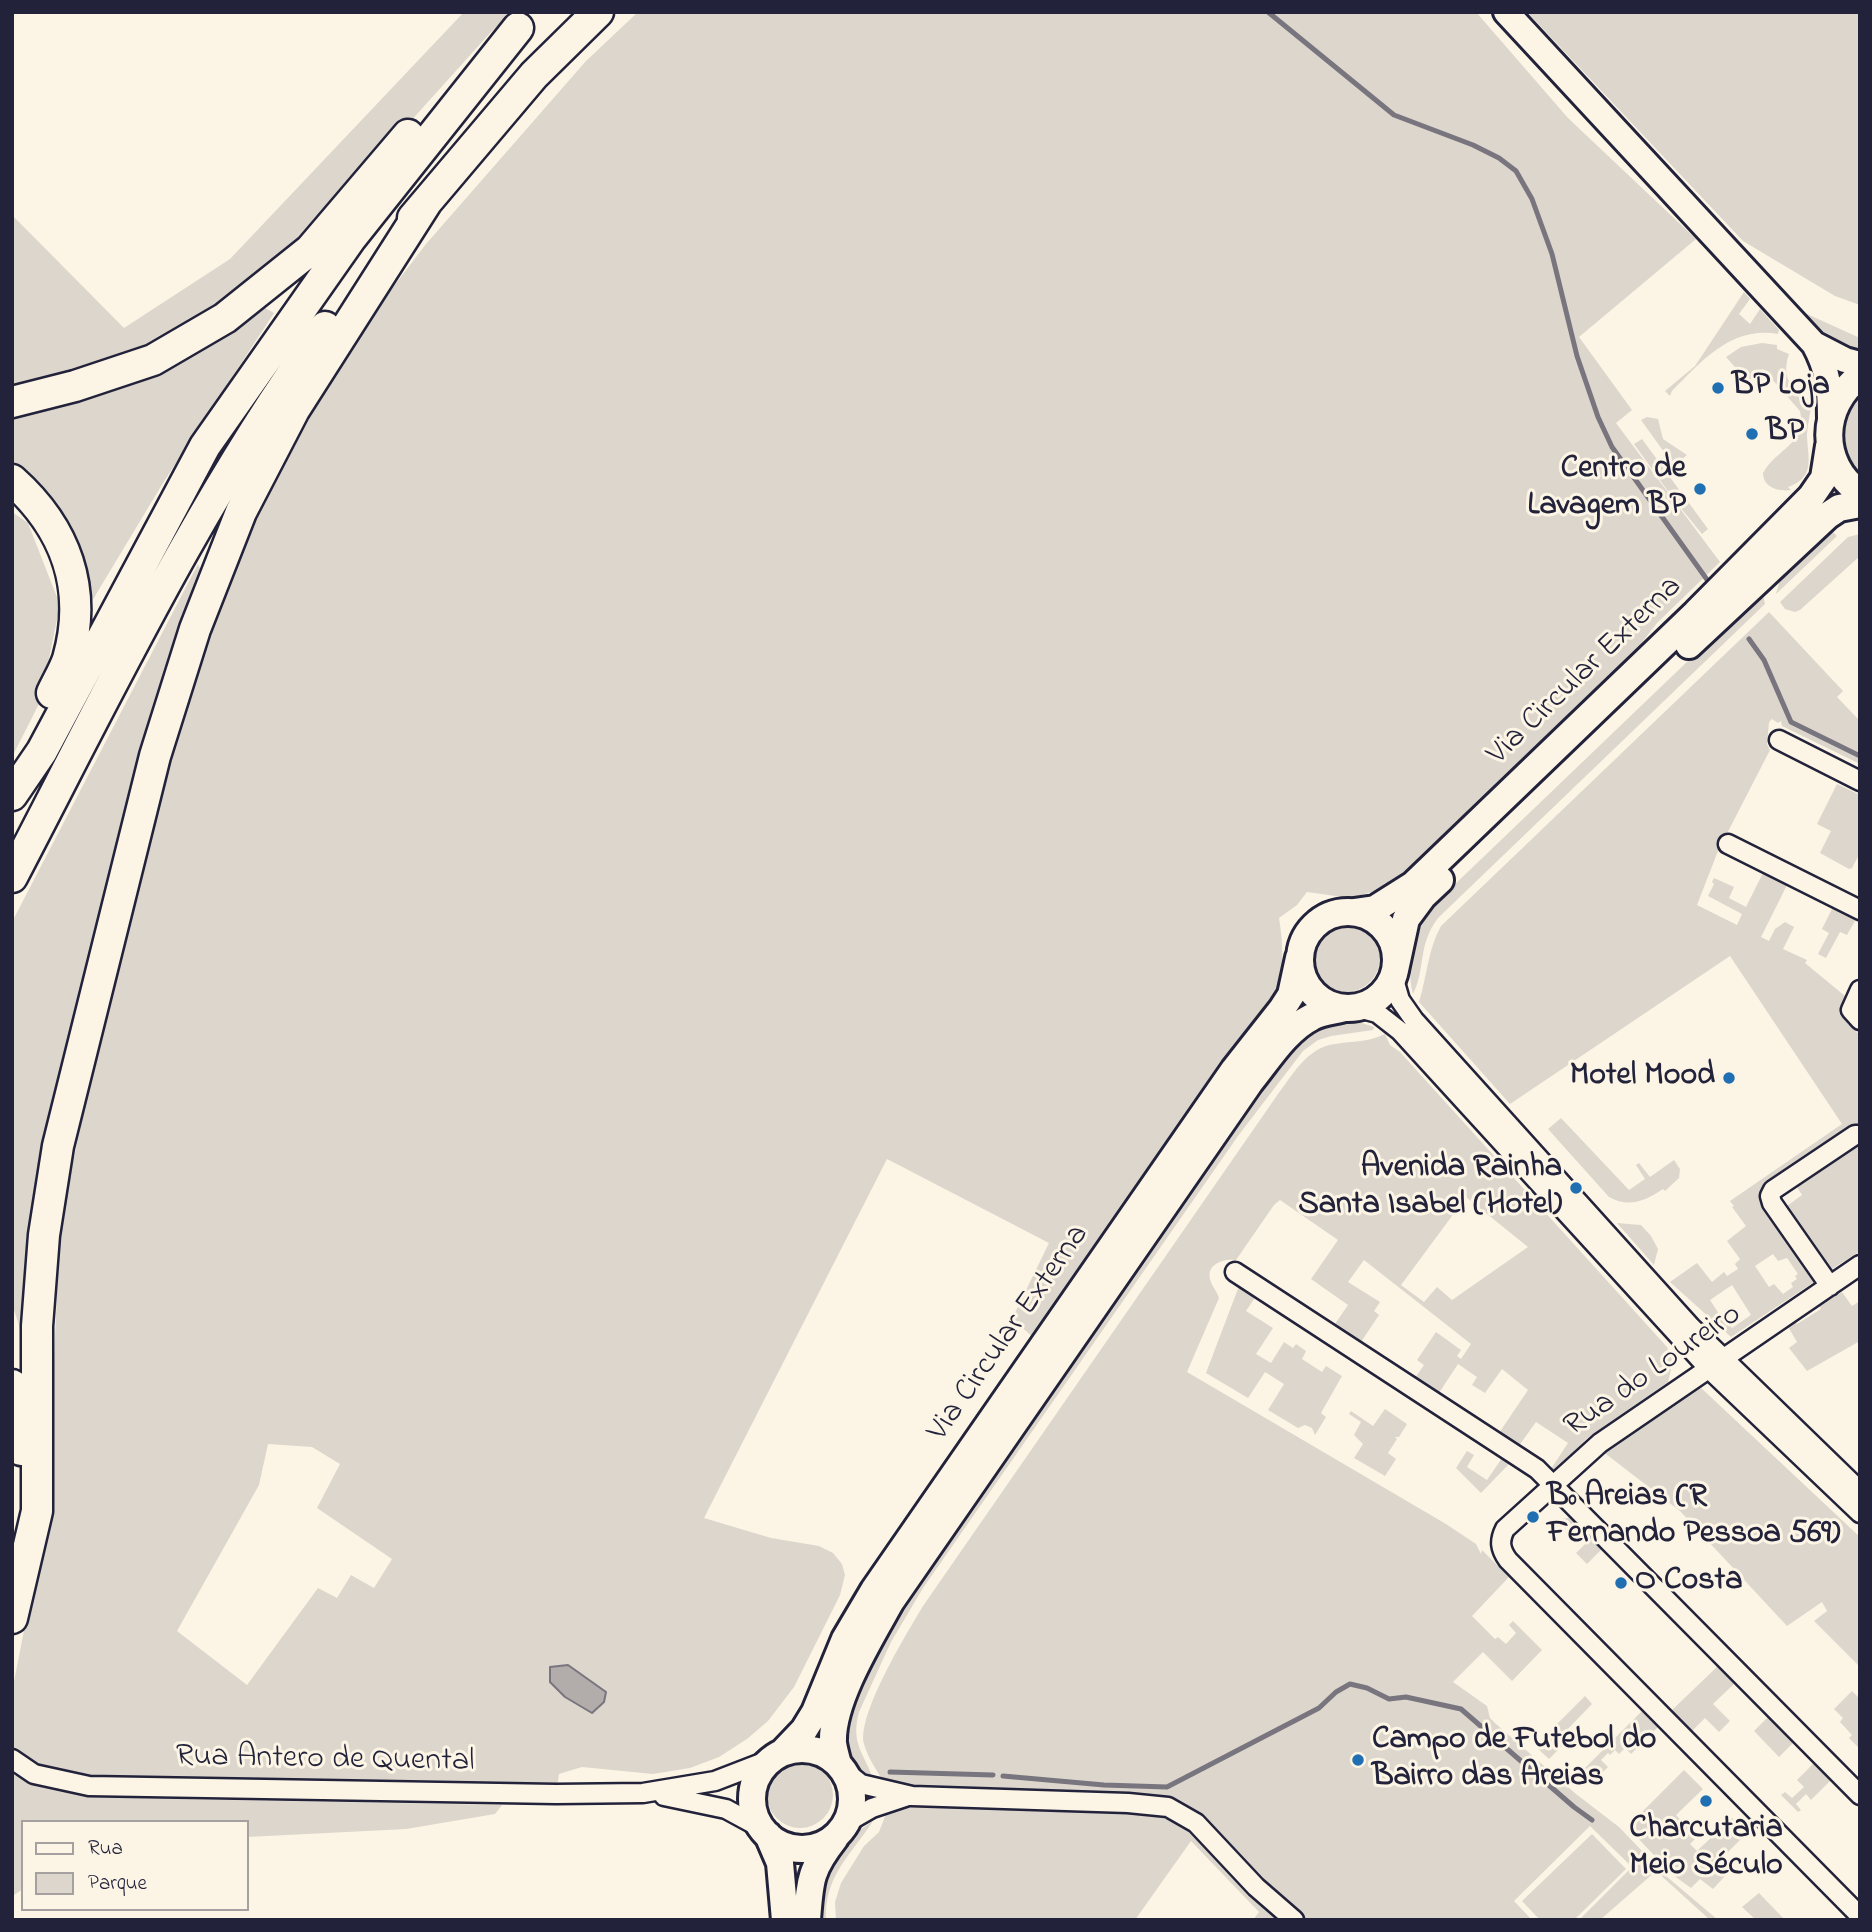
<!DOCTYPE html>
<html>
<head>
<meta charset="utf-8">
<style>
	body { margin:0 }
	#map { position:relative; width:1872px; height:1932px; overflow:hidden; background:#fcf5e5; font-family:"Indie Flower",sans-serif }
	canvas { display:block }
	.frame { position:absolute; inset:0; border:14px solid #22223b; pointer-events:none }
	.legend { position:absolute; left:21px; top:1820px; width:228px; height:91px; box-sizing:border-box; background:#fcf5e5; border:2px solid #a5a1a1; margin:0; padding:9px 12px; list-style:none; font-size:21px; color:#22223b }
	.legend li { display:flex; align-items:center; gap:14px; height:35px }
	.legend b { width:35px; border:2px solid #a5a1a1 }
</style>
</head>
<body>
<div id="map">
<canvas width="1872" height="1932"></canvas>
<div class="frame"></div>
<ul class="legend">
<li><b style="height:9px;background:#fcf5e5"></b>Rua</li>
<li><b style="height:19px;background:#dcd6cc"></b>Parque</li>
</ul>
</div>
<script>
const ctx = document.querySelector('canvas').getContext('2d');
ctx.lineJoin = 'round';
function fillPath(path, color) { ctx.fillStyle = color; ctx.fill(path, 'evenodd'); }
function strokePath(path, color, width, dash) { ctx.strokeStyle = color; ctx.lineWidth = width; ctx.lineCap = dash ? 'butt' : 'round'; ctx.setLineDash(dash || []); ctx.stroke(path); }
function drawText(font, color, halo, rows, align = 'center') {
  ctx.font = font + ' "Indie Flower",sans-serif'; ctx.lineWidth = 6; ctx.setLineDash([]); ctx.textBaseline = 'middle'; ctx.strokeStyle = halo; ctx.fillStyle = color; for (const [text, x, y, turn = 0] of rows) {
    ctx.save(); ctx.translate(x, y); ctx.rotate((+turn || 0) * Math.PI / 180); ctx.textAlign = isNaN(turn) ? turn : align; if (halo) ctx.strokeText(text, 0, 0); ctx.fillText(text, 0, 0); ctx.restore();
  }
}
fillPath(new Path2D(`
	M 464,12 L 513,12 L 491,32 L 354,184 L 307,241 L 150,353 L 12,392 L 12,215 L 124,328 L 230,259 Z
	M 638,12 L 1476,12 L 1568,118 L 1696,239 L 1579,337 L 1632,410 L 1616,423 L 1720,562 L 1657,623 L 1626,663 L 1460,823 L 1389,887 L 1350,898 L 1307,892 L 1297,905 L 1279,918 C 1284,950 1285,978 1269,1006 L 1033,1337 L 1012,1319 L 1049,1243 L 887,1159 L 704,1518 L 771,1538 L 819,1546 L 833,1553 L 842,1564 L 845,1575 L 840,1595 L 794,1687 L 768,1721 L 747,1739 L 719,1757 L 690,1768 L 653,1774 L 582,1767 L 559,1774 L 556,1794 L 89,1786 L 34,1774 L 12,1749 L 12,1692 L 41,1543 L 51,1433 L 60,1220 L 100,1039 L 178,718 L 278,458 L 365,324 L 426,244 L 586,61 ZM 268,1444 L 312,1447 L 340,1464 L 317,1508 L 392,1559 L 374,1588 L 351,1575 L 337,1598 L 318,1588 L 247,1685 L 177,1631 L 259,1485 Z
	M 1527,12 L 1860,12 L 1860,305 L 1835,296 L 1743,241 Z
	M 1744,292 L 1750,299 L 1739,314 L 1750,324 L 1760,309 L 1779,330 L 1778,334 C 1731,326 1702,361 1672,391 L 1670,396 L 1665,391 L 1695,366 Z
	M 1791,303 L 1807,314 L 1860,338 L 1860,353 C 1831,349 1811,323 1791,303 Z
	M 265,308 L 274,313 L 163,483 L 89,606 L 72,530 L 30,481 L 12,471 L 12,417 C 97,405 197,361 265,308 Z
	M 1762,343 L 1777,345 L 1777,349 L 1789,354 C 1781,376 1791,394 1813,400 C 1810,411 1808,423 1807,434 C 1807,456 1817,477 1788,487 L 1791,490 C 1778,492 1763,487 1763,473 C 1776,449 1807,444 1800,411 L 1763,369 L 1748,382 L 1726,357 L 1741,347 Z
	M 1860,390 L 1860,472 C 1848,461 1836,437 1841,420 C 1844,410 1854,399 1860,390 Z
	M 1647,417 L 1658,419 L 1663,439 L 1687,455 L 1674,466 L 1641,420 Z
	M 1642,439 L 1708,529 L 1702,534 L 1675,501 L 1634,444 Z
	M 12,512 L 28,523 L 60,605 L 40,702 L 12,757 Z
	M 1827,526 L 1837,536 L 1776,594 L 1780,580 L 1816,546 Z
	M 1860,534 L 1860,556 L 1800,610 L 1795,612 L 1785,609 L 1780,602 L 1848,537 Z
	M 198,564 L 205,579 L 156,715 L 27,1349 L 12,1304 L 12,922 Z
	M 1762,590 L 1765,604 L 1438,918 C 1417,946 1426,969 1413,994 C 1406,964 1411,937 1427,911 Z
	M 1769,612 L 1843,691 L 1837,697 L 1860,721 L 1860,764 L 1782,726 L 1781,721 L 1778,723 L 1772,719 L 1769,722 L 1767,744 L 1770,750 L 1718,851 L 1697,905 L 1737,925 L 1742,914 L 1708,896 L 1714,884 L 1712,882 L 1714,878 L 1734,887 L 1729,898 L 1746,907 L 1763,873 L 1787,885 L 1761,937 L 1769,941 L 1775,929 L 1785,922 L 1794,927 L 1783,949 L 1807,960 L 1805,963 L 1845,996 C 1835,1017 1845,1021 1860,1035 L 1860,1125 L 1849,1126 L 1765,1186 L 1761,1201 L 1814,1282 L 1731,1337 L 1670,1282 L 1697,1263 L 1712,1282 L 1724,1272 L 1710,1253 L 1727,1276 L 1738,1269 L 1735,1264 L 1740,1259 L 1727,1241 L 1746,1226 L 1732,1207 L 1734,1206 L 1730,1201 L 1842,1124 L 1730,956 L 1510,1104 L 1419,1002 C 1427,976 1428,949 1441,926 ZM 1773,1254 L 1778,1261 L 1787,1258 L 1798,1274 L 1795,1276 L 1797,1279 L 1791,1283 L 1793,1287 L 1783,1294 L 1774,1284 L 1769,1287 L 1755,1266 ZM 1732,1285 L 1751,1315 L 1732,1328 L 1723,1315 L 1721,1317 L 1710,1300 Z
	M 1837,784 L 1860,795 L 1860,853 L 1852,868 L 1849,869 L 1820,853 L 1831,831 L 1817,824 Z
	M 1833,907 L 1860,921 L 1860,923 L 1855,921 L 1847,935 L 1840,932 L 1826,958 L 1818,954 L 1829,933 L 1822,929 Z
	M1312 958a34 34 0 1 1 68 0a34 34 0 1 1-68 0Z
	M 1339,1021 L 1356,1021 L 1374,1027 L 1373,1030 L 1331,1036 L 1318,1040 L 1303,1051 L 1238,1136 L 923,1588 L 891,1642 L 859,1712 C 850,1745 865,1753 874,1782 C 817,1745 857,1690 877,1643 L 1265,1077 L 1310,1029 Z
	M 1385,1034 L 1390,1045 L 1400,1052 L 1667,1347 L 1673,1362 L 1668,1382 L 1586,1439 L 1556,1471 L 1551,1469 L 1568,1443 L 1536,1422 L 1518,1447 L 1499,1433 L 1528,1390 L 1502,1369 L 1485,1393 L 1472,1385 L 1477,1377 L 1458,1364 L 1439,1393 L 1415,1378 L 1424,1365 L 1417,1360 L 1436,1332 L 1461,1350 L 1457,1356 L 1461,1359 L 1471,1344 L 1364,1260 L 1348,1282 L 1380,1302 L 1374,1311 L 1379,1315 L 1361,1342 L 1335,1324 L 1348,1305 L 1311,1279 L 1338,1240 L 1280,1200 L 1274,1205 L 1236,1260 C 1223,1258 1204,1265 1211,1282 C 1213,1288 1217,1291 1219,1298 L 1187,1372 L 1446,1524 L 1476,1544 L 1481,1554 L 1482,1550 L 1509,1577 L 1472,1616 L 1495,1639 L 1498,1637 L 1506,1644 L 1516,1633 L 1509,1625 L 1513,1621 L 1542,1650 L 1512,1681 L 1483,1652 L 1453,1682 L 1487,1706 L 1490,1718 L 1495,1723 L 1576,1794 L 1619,1827 L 1666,1876 L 1718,1920 L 1710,1920 L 1656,1871 L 1600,1920 L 1579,1920 L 1632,1867 L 1590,1826 L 1514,1901 L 1532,1920 L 1305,1920 L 1272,1893 L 1192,1813 L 1005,1792 L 995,1787 L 992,1790 L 886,1788 C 880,1773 868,1760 864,1744 C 857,1714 907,1633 923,1606 L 1278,1094 C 1293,1074 1308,1047 1335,1044 C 1352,1041 1370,1042 1385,1034 ZM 1466,1197 L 1528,1247 L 1452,1300 L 1437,1287 L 1424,1302 L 1401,1285 Z
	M 1561,1118 L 1629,1190 L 1645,1179 L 1636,1165 L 1639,1163 L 1650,1177 L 1674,1160 L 1680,1169 L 1679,1178 L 1665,1191 L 1663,1189 C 1645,1201 1629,1208 1609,1197 L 1548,1129 Z
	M 1858,1145 L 1860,1148 L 1860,1251 L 1832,1269 L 1828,1267 L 1787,1206 L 1802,1195 L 1797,1187 Z
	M 1617,1223 L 1641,1225 L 1651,1236 L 1658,1249 L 1654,1265 Z
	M 1239,1286 L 1256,1296 L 1246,1311 L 1273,1328 L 1256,1354 L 1271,1363 L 1284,1342 L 1293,1348 L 1296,1344 L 1306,1351 L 1302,1359 L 1322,1372 L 1326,1366 L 1342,1376 L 1321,1413 L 1326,1417 L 1315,1435 L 1312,1428 L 1305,1425 L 1298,1428 L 1268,1410 L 1284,1384 L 1265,1372 L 1248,1398 L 1206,1373 Z
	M 1842,1292 L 1852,1306 L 1860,1301 L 1860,1341 L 1807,1371 L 1789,1348 L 1797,1342 L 1787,1325 L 1788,1321 L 1790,1324 L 1795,1321 L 1797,1324 L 1821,1309 L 1817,1303 L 1826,1296 L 1829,1300 Z
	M 1699,1386 L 1860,1537 L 1860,1667 L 1814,1621 L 1827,1611 L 1822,1602 L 1787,1626 L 1680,1511 L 1602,1451 Z
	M 1385,1409 L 1407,1424 L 1399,1437 L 1395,1437 L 1397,1439 L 1388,1453 L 1396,1459 L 1385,1476 L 1354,1458 L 1363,1444 L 1354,1435 L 1361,1422 L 1349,1414 L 1351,1411 L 1373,1426 Z
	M 1467,1451 L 1474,1455 L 1467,1467 L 1487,1480 L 1502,1458 L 1509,1464 L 1481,1493 L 1456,1468 Z
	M 1571,1517 L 1603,1548 L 1587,1564 L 1576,1553 L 1587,1542 L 1571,1525 L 1562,1532 L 1555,1525 L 1563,1519 Z
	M 1719,1665 L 1736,1682 L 1713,1704 L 1730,1721 L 1719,1732 L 1705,1718 L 1691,1732 L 1671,1711 Z
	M 1852,1691 L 1860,1699 L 1860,1745 L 1858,1747 L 1849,1738 L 1852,1735 L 1840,1722 L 1843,1718 L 1834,1709 Z
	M 1585,1696 L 1592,1704 L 1562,1735 L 1568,1740 L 1549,1759 L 1535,1746 Z
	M 1643,1710 L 1659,1726 L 1631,1754 L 1625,1748 L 1619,1754 L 1615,1750 L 1610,1755 L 1608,1753 L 1601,1760 L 1608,1767 L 1593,1782 L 1582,1771 Z
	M 1769,1716 L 1795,1741 L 1779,1757 L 1754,1731 Z
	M767 1795a33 33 0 1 1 66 0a33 33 0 1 1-66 0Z
	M 1815,1762 L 1832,1779 L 1811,1800 L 1806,1794 L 1796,1804 L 1801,1810 L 1798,1812 L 1781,1795 L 1785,1792 L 1792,1798 L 1804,1787 L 1797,1780 Z
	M 1684,1770 L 1703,1789 L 1676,1815 L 1697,1837 L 1690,1844 L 1697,1851 L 1732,1818 L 1747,1833 L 1715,1865 L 1726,1875 L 1713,1889 L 1700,1879 L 1691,1888 L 1673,1875 L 1630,1830 L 1640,1819 L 1638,1816 Z
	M 12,1774 L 55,1790 L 176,1799 L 502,1805 L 495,1814 L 406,1829 L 247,1837 L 247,1822 L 23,1822 L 23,1889 L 14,1895 L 12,1901 Z
	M 917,1806 L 1118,1808 L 1164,1814 L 1178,1821 L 1195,1833 L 1281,1920 L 1253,1920 L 1259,1912 L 1191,1841 L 1135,1920 L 836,1920 L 835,1902 L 841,1883 L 864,1846 L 879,1832 L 887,1811 Z
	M 873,1821 C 851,1855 824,1876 826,1920 L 817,1920 L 824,1873 L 848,1838 Z
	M 1592,1834 L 1626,1869 L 1574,1920 L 1540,1920 L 1522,1901 Z
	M 1759,1893 L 1785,1920 L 1756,1920 L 1742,1907 Z`), '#dcd6cc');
const water = new Path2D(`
	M 568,1665 L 606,1692 L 604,1702 L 592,1713 L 565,1697 L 550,1682 L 550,1667 Z`);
fillPath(water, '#b2adab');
strokePath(water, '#78757e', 2);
strokePath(new Path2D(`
	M 1268,12 L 1394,115 L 1473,145 L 1499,158 L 1516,171 L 1532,199 L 1552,254 L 1577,356 L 1598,417 L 1612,447 L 1708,581
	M 1749,639 L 1764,660 L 1791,722 L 1860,756
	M 890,1772 L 993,1775
	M 1003,1776 L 1104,1785 L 1167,1787 L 1319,1708 L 1336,1692 L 1350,1684 L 1367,1688 L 1389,1699 L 1406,1697 L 1461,1709 L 1574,1807 L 1592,1820`), '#78757e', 5);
const minor = new Path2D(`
	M 1779,740 L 1860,781
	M 1728,844 L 1860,910
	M 1393,976 L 1400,1000 L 1414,1020 L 1691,1327 L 1860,1491
	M 1860,990 L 1851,1010 L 1860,1020
	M 1355,1007 L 1377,1013 L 1400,1031 L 1709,1369 L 1860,1513
	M 1860,1265 L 1600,1443 L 1505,1529 C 1499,1541 1500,1549 1508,1560 L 1860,1916
	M 1235,1272 L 1537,1469 L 1860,1795
	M 1830,1286 L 1772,1203 L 1770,1196 L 1773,1190 L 1855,1135 L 1860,1135
	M 12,1759 L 34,1774 L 89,1786 L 556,1794 L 643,1793 L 715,1781 L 772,1759
	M 841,1768 L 861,1784 L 912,1796 L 1128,1803 L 1168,1807 L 1196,1823 L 1256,1887 L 1294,1920
	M 664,1796 L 726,1809 L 761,1828
	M 846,1823 L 872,1808 L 908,1796`);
const secondary = new Path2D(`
	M 1506,12 L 1814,344 C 1828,370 1830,388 1830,418
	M 1814,344 L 1845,360 L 1860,364`);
const primary = new Path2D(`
	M 1860,376 C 1820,406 1818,463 1860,493
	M 1689,645 L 1827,516 L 1839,508 L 1860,504
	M1300 960a48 48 0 1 1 96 0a48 48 0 1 1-96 0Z
	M 1354,912 L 1375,909 L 1413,885 L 1696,613 L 1811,497 L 1824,478 L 1829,446
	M 1395,970 L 1406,919 L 1423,896 L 1440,880
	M752 1799a50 50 0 1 1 100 0a50 50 0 1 1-100 0Z
	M 783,1752 L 804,1730 L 815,1712 L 845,1639 L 874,1590 L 1234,1070 L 1282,1009 L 1291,995 L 1299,958
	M 838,1764 C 836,1757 834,1750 833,1743 C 831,1701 871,1637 891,1601 L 1250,1082 C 1268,1060 1286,1030 1312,1017 C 1321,1012 1334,1011 1345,1008
	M 768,1835 L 780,1863 L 785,1920
	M 807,1920 C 810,1880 810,1870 835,1838`);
const motorway = new Path2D(`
	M 413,218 L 534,75 L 598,12
	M 12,402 L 75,386 L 153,360 L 225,318 L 310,250 L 408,135
	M 12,480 C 66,528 88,589 68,659 C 64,671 57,682 52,693
	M 12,795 L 42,751 L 205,446 L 351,238 L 518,28
	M 12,877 C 109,691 201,498 325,327
	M 12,1385 L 21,1450
	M 12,1618 L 37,1511 L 37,1326 L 44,1235 L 58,1146 L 155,756 L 195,629 L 241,512 L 294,410 L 426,203`);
strokePath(minor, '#22223b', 23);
strokePath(secondary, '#22223b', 30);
strokePath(primary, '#22223b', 32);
strokePath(motorway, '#22223b', 35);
strokePath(minor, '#fcf5e5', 18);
strokePath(secondary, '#fcf5e5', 24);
strokePath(primary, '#fcf5e5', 26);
strokePath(motorway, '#fcf5e5', 30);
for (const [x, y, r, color] of [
	[1718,388,7,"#1f6fb2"],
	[1752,434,7,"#1f6fb2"],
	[1700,489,7,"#1f6fb2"],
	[1729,1078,7,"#1f6fb2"],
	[1576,1188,7,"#1f6fb2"],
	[1533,1517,7,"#1f6fb2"],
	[1621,1583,7,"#1f6fb2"],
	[1358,1760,7,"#1f6fb2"],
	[1706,1801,7,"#1f6fb2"]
]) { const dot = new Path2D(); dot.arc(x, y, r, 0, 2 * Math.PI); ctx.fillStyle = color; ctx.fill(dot); strokePath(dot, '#fcf5e5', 2.5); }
drawText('bold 32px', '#22223b', '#fcf5e5', [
	["BP Loja",1732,388],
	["BP",1766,434],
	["Centro de",1686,471,"right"],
	["Lavagem BP",1686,508,"right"],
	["Motel Mood",1715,1078,"right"],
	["Avenida Rainha",1562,1170,"right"],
	["Santa Isabel (Hotel)",1562,1207,"right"],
	["Bº Areias (R",1547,1499],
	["Fernando Pessoa 569)",1547,1536],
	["O Costa",1635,1583],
	["Campo de Futebol do",1372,1742],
	["Bairro das Areias",1372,1779],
	["Charcutaria",1706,1831,"center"],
	["Meio Século",1706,1868,"center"]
], 'left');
drawText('32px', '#22223b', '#fcf5e5', [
	["Via Circular Externa",1586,672,-44],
	["Via Circular Externa",1010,1334,-55],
	["Rua do Loureiro",1654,1372,-35],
	["Rua Antero de Quental",325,1761,1]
]);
</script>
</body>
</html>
